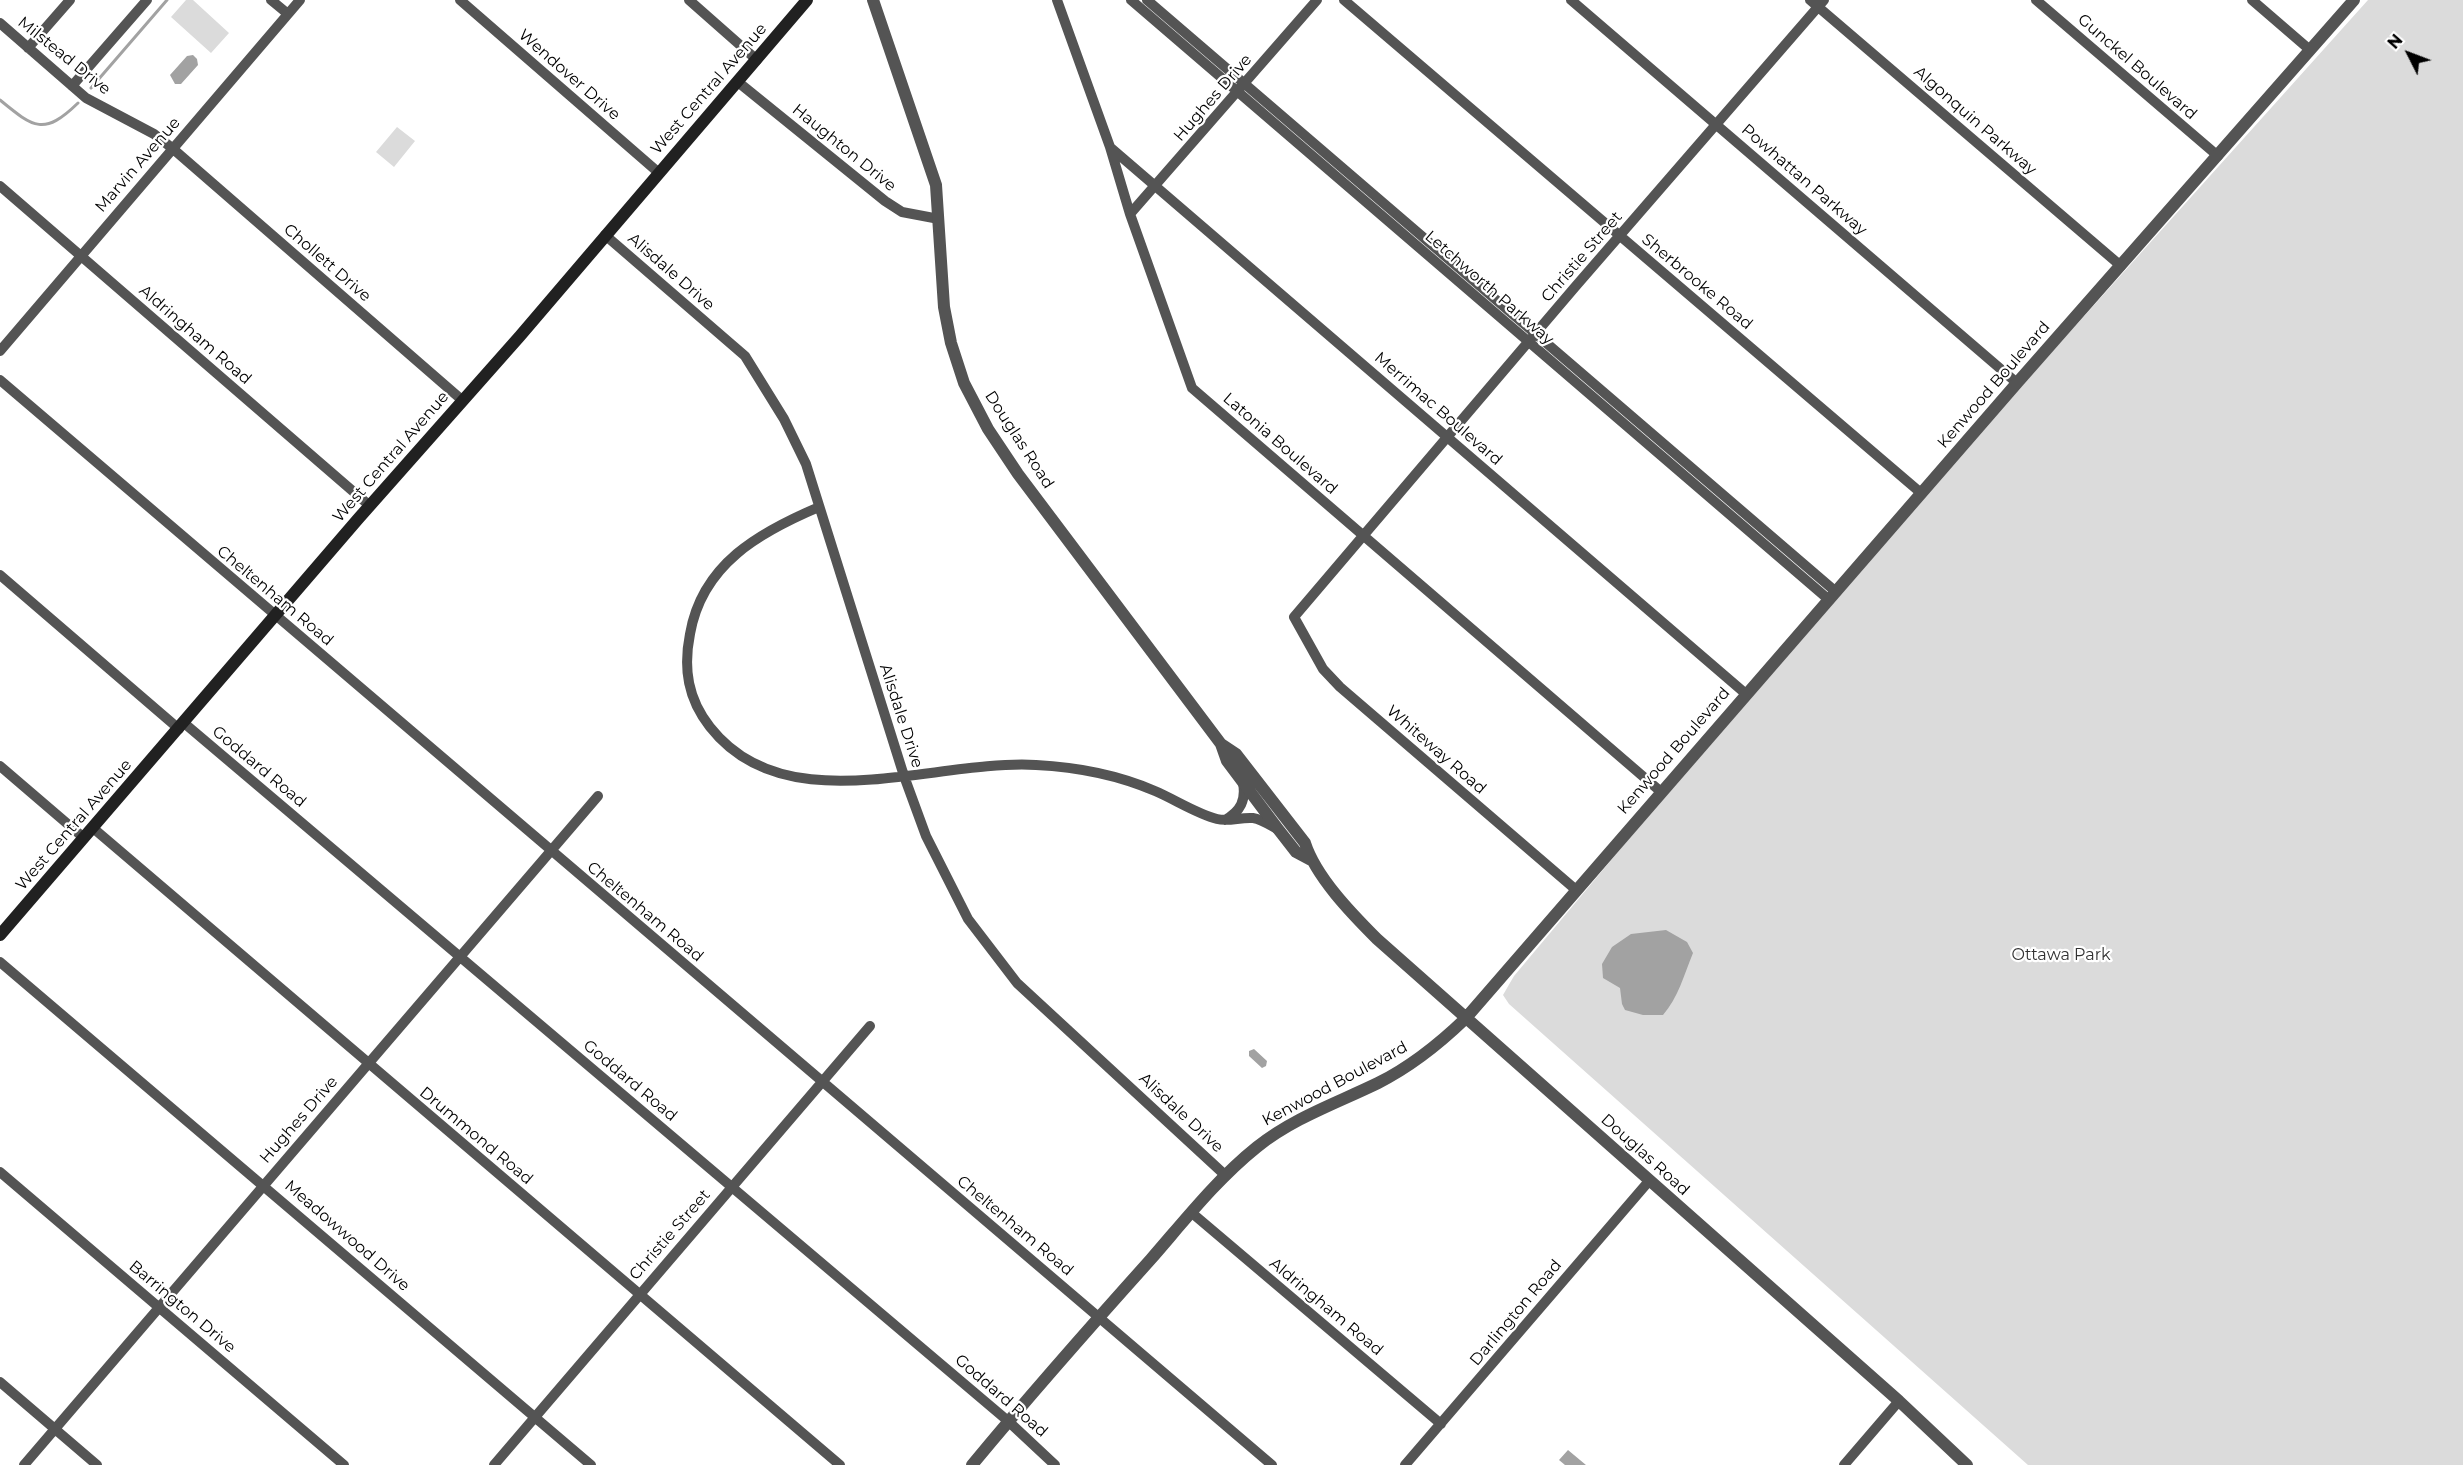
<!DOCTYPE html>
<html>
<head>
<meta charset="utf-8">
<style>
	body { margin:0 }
	#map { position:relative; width:2463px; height:1465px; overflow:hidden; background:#fff; font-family:Montserrat,sans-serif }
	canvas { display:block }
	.north { position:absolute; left:2379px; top:24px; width:60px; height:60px; -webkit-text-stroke:4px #fff; paint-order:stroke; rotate:312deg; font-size:16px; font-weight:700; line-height:24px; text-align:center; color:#000 }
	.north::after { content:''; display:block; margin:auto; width:21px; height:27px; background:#000; clip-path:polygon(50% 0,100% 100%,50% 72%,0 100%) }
</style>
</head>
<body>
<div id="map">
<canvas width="2463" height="1465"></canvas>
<div class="north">N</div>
</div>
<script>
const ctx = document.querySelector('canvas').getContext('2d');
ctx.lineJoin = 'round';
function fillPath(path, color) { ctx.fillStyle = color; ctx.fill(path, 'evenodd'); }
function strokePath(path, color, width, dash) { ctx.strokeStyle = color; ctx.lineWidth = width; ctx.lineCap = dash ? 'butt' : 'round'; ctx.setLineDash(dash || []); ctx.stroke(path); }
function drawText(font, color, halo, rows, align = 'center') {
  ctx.font = font + ' Montserrat,sans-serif'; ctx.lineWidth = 4.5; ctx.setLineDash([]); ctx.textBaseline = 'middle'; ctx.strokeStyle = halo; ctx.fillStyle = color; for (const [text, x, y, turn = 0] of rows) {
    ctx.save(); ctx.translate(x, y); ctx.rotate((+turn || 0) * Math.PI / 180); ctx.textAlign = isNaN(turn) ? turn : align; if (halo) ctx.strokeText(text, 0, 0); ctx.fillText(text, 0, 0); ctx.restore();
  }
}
fillPath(new Path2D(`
	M 186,0 L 193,0 L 229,33 L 211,53 L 171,17 Z
	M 2368,0 L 2463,0 L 2463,1465 L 2028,1465 L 1509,1004 L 1503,995 L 1514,976 L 1628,840 L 2051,353 Z
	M 397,127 L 415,141 L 394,167 L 376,152 Z`), '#dbdbdb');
fillPath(new Path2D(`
	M 193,55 L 197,59 L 198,65 L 181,84 L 175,84 L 170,75 L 187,56 Z
	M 1666,930 L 1687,942 L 1693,953 C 1684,975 1678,998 1663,1015 L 1643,1015 L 1625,1010 L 1622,1004 L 1620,988 L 1603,978 L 1602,964 L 1612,947 L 1631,934 Z
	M 1254,1049 L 1267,1061 L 1266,1066 L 1262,1068 L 1249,1056 L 1249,1051 Z
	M 1568,1450 L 1586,1465 L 1565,1465 L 1559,1460 Z`), '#a2a2a2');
strokePath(new Path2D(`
	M 91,88 L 167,0
	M 0,100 C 34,128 44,136 78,103`), '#a2a2a2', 3);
strokePath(new Path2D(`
	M 271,0 L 288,14
	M 460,0 L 659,173
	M 689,0 L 757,60
	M 1057,0 L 1110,147 L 1130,214 L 1192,388 L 1660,791
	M 1131,0 L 1828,599
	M 1147,0 L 1835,591
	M 1344,0 L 1921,493
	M 1571,0 L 2017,383
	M 1810,0 L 2121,266
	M 2036,0 L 2218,156
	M 2252,0 L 2310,50
	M 0,23 L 86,98 L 154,134 L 172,148 L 462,400
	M 28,48 L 70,0
	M 738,82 L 885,201 L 902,212 L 939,219
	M 72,86 L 147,0
	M 1111,148 L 1746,694
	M 0,186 L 370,506
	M 1130,214 L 1317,0
	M 605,235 L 745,356 L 784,419 L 806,464 L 904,776 L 926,836 L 968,919 L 1017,983 L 1225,1175
	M 0,351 L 300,0
	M 0,380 L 1272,1465
	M 819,507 C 760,532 702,564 690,634 C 683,669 688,699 710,727 C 786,824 933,759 1036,765 C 1076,767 1118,775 1155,791 C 1174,799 1197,814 1217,819 C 1229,822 1240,817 1253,818 C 1261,819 1270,825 1277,829
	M 0,575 L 179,729
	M 184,723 L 1008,1421 L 1055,1465
	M 0,766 L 84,838
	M 1225,820 C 1241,811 1246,800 1243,783
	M 93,828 L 840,1465
	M 1575,889 L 1340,687 L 1323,669 L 1294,617 L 1575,287 L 1824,0
	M 0,962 L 591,1465
	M 0,1172 L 344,1465
	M 1192,1213 L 1441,1424
	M 0,1382 L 97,1465
	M 24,1465 L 598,796
	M 494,1465 L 870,1026
	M 1405,1465 L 1649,1181
	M 1844,1465 L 1899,1401`), '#545454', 10);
strokePath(new Path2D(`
	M 873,0 L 936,185 L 944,307 L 951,343 L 964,383 L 988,429 L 1018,474 L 1221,744 L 1227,761 L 1278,829 L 1296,852 L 1311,860
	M 1221,744 L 1236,754 L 1305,843 C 1316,877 1351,913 1377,939 L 1899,1401 L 1967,1465
	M 972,1465 C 1030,1395 1090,1327 1151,1259 C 1185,1220 1217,1179 1257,1147 C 1293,1118 1337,1103 1378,1083 C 1410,1067 1439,1044 1465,1019 L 2017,383 L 2354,0`), '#545454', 12);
strokePath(new Path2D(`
	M 0,935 L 358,519 L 520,336 L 807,0`), '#212121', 12);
drawText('16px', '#000', '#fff', [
	["Milstead Drive",64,56,39],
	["Gunckel Boulevard",2137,67,41],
	["Wendover Drive",569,75,41],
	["West Central Avenue",709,89,-49],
	["Hughes Drive",1213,98,-49],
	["Algonquin Parkway",1975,121,41],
	["Haughton Drive",844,148,39],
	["Marvin Avenue",138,165,-49],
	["Powhattan Parkway",1804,180,41],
	["Christie Street",1582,257,-49],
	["Chollett Drive",327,263,41],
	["Alisdale Drive",671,272,41],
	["Sherbrooke Road",1697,282,40],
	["Letchworth Parkway",1489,288,41],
	["Aldringham Road",195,335,41],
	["Kenwood Boulevard",1994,385,-49],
	["Merrimac Boulevard",1438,409,41],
	["Douglas Road",1019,440,57],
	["Latonia Boulevard",1280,444,41],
	["West Central Avenue",391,457,-49],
	["Cheltenham Road",275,596,40],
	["Alisdale Drive",901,716,72],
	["Whiteway Road",1436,750,41],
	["Kenwood Boulevard",1674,751,-49],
	["Goddard Road",259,767,40],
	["West Central Avenue",74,825,-49],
	["Cheltenham Road",645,912,40],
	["Goddard Road",630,1081,40],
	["Kenwood Boulevard",1335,1084,-28],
	["Alisdale Drive",1181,1113,43],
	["Hughes Drive",299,1120,-49],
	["Drummond Road",476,1136,40],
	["Douglas Road",1645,1155,42],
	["Cheltenham Road",1015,1226,40],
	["Christie Street",670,1235,-49],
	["Meadowwood Drive",347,1236,41],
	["Barrington Drive",182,1307,40],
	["Aldringham Road",1326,1307,40],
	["Darlington Road",1516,1313,-50],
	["Goddard Road",1001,1396,41]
]);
drawText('16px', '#323232', '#fff', [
	["Ottawa Park",2061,955]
]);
</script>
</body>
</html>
